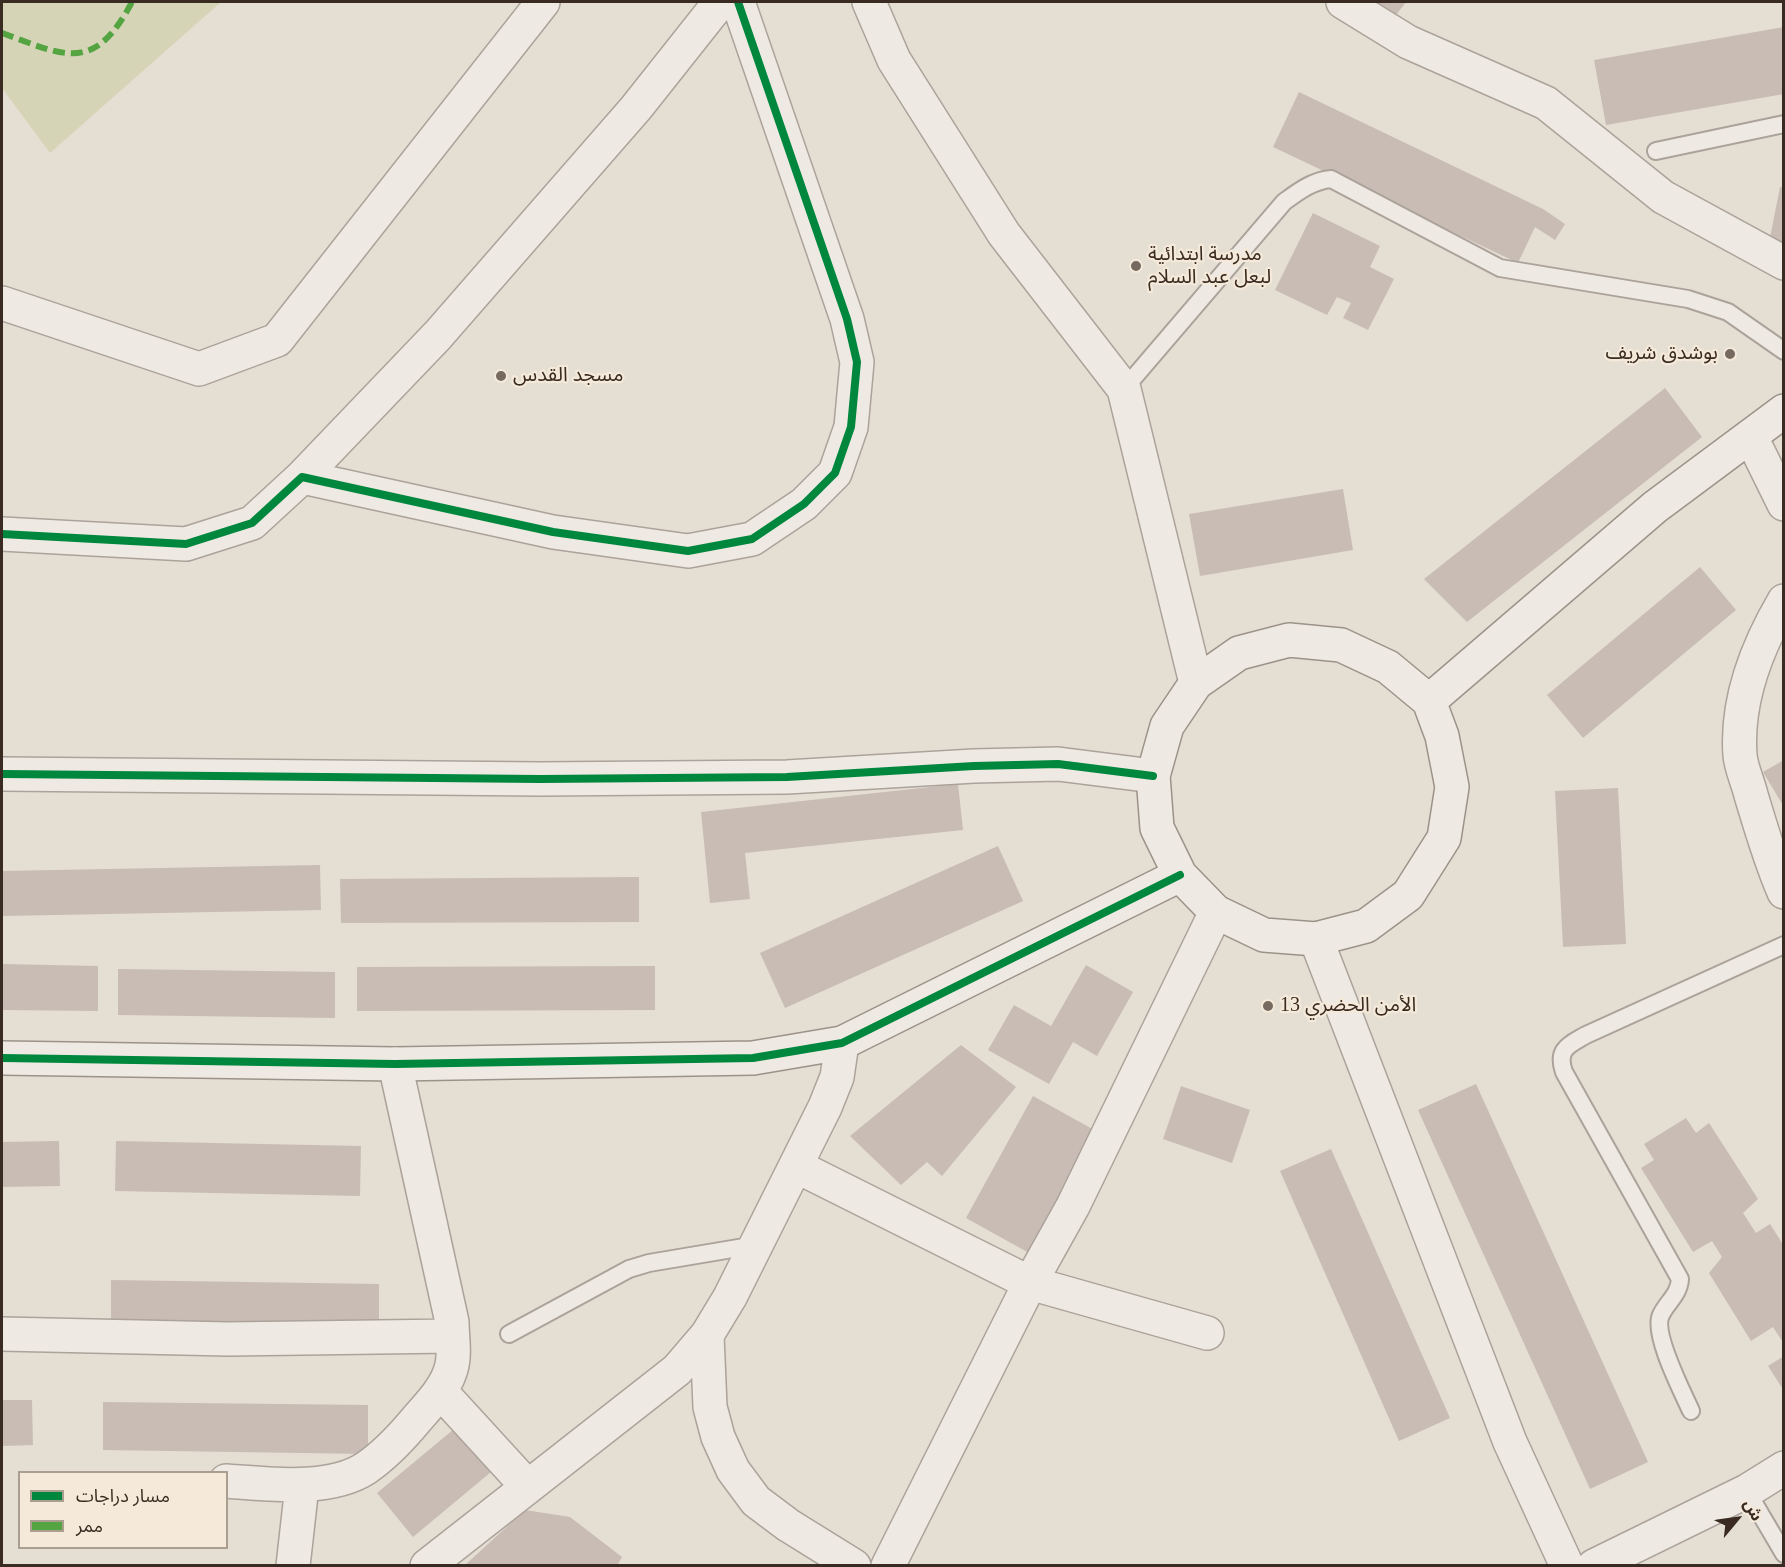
<!DOCTYPE html>
<html>
<head>
<meta charset="utf-8">
<style>
	body { margin:0 }
	#map { position:relative; width:1785px; height:1567px; overflow:hidden; background:#e5ded3; font-family:"Times New Roman","Noto Sans Arabic",serif }
	canvas { display:block }
	.frame { position:absolute; inset:0; border:3px solid #3a2b22; pointer-events:none }
	.legend { position:absolute; left:18px; top:1471px; width:210px; height:78px; box-sizing:border-box; background:#f5eada; border:2px solid #aa9e90; margin:0; padding:8px 10px; list-style:none; font-size:18px; color:#3a2b22 }
	.legend li { display:flex; align-items:center; gap:12px; height:30px }
	.legend b { width:30px; border:2px solid #aa9e90 }
	.north { position:absolute; left:1707px; top:1489px; width:60px; height:60px; -webkit-text-stroke:4px #f5eada; paint-order:stroke; rotate:61deg; font-size:16px; font-weight:700; line-height:24px; text-align:center; color:#3a2b22 }
	.north::after { content:''; display:block; margin:auto; width:21px; height:27px; background:#3a2b22; clip-path:polygon(50% 0,100% 100%,50% 72%,0 100%) }
</style>
</head>
<body>
<div id="map">
<canvas width="1785" height="1567"></canvas>
<div class="frame"></div>
<ul class="legend">
<li><b style="height:8px;background:#00873e"></b>مسار دراجات</li>
<li><b style="height:8px;background:#54a441"></b>ممر</li>
</ul>
<div class="north">ش</div>
</div>
<script>
const ctx = document.querySelector('canvas').getContext('2d');
ctx.lineJoin = 'round';
function fillPath(path, color) { ctx.fillStyle = color; ctx.fill(path, 'evenodd'); }
function strokePath(path, color, width, dash) { ctx.strokeStyle = color; ctx.lineWidth = width; ctx.lineCap = dash ? 'butt' : 'round'; ctx.setLineDash(dash || []); ctx.stroke(path); }
function drawText(font, color, halo, rows, align = 'center') {
  ctx.font = font + ' "Times New Roman","Noto Sans Arabic",serif'; ctx.lineWidth = 4.5; ctx.setLineDash([]); ctx.textBaseline = 'middle'; ctx.strokeStyle = halo; ctx.fillStyle = color; for (const [text, x, y, turn = 0] of rows) {
    ctx.save(); ctx.translate(x, y); ctx.rotate((+turn || 0) * Math.PI / 180); ctx.textAlign = isNaN(turn) ? turn : align; if (halo) ctx.strokeText(text, 0, 0); ctx.fillText(text, 0, 0); ctx.restore();
  }
}
fillPath(new Path2D(`
	M 2,2 L 221,2 L 50,153 L 2,88 Z`), '#d6d4b6');
fillPath(new Path2D(`
	M 1377,2 L 1406,2 L 1396,15 Z
	M 1784,27 L 1784,94 L 1606,125 L 1594,60 Z
	M 1299,92 L 1543,209 L 1565,224 L 1555,240 L 1535,227 L 1518,263 L 1273,147 Z
	M 1780,187 L 1784,188 L 1784,251 L 1768,248 Z
	M 1313,213 L 1380,246 L 1370,267 L 1394,279 L 1368,330 L 1343,318 L 1351,303 L 1337,297 L 1327,315 L 1275,290 Z
	M 1665,388 L 1702,437 L 1467,622 L 1424,579 Z
	M 1343,489 L 1353,550 L 1200,576 L 1189,514 Z
	M 1700,567 L 1736,610 L 1583,738 L 1547,695 Z
	M 1784,760 L 1784,807 L 1763,772 Z
	M 958,784 L 963,830 L 745,853 L 750,899 L 710,903 L 701,812 Z
	M 1618,788 L 1626,944 L 1563,947 L 1555,791 Z
	M 998,846 L 1023,901 L 785,1008 L 760,953 Z
	M 320,865 L 321,910 L 2,916 L 2,871 Z
	M 639,877 L 639,922 L 341,923 L 340,879 Z
	M 2,964 L 98,966 L 98,1011 L 2,1010 Z
	M 1086,965 L 1133,992 L 1097,1056 L 1073,1042 L 1049,1084 L 988,1050 L 1014,1005 L 1051,1026 Z
	M 655,966 L 655,1010 L 357,1011 L 357,967 Z
	M 118,969 L 335,972 L 335,1018 L 118,1015 Z
	M 961,1045 L 1016,1087 L 942,1176 L 927,1162 L 901,1185 L 850,1136 Z
	M 1476,1084 L 1648,1462 L 1590,1489 L 1418,1110 Z
	M 1181,1086 L 1250,1110 L 1232,1163 L 1163,1139 Z
	M 1033,1096 L 1096,1131 L 1029,1253 L 966,1218 Z
	M 1686,1118 L 1696,1133 L 1709,1123 L 1758,1199 L 1743,1213 L 1756,1233 L 1770,1224 L 1784,1246 L 1784,1344 L 1773,1327 L 1751,1341 L 1709,1273 L 1722,1257 L 1712,1241 L 1693,1252 L 1641,1168 L 1654,1160 L 1644,1144 Z
	M 59,1141 L 60,1186 L 2,1187 L 2,1142 Z
	M 116,1141 L 361,1146 L 360,1196 L 115,1191 Z
	M 1331,1149 L 1450,1418 L 1399,1441 L 1280,1171 Z
	M 111,1280 L 379,1284 L 379,1333 L 111,1330 Z
	M 1784,1356 L 1784,1391 L 1768,1366 Z
	M 2,1400 L 32,1400 L 33,1445 L 2,1446 Z
	M 103,1402 L 368,1405 L 368,1454 L 103,1450 Z
	M 454,1429 L 491,1472 L 413,1537 L 377,1493 Z
	M 525,1510 L 570,1517 L 622,1557 L 617,1566 L 464,1566 Z`), '#c9bcb4');
const lane = new Path2D(`
	M 1656,151 L 1784,124
	M 1124,389 L 1284,202 C 1299,191 1312,181 1331,179 L 1500,268 L 1688,299 L 1728,312 L 1784,351
	M 509,1334 L 629,1269 L 649,1263 L 756,1245
	M 1691,1411 C 1682,1391 1652,1333 1661,1315 C 1667,1302 1679,1295 1680,1279 L 1564,1072 C 1556,1049 1569,1045 1586,1035 L 1784,945
	M 1747,1491 L 1784,1554`);
const street = new Path2D(`
	M 869,2 L 894,60 L 1004,234 L 1124,389 L 1196,683
	M 1343,2 L 1408,42 L 1546,103 L 1663,197 L 1784,263
	M 2,303 L 199,369 L 277,340 L 543,2
	M 1751,437 L 1784,504
	M 302,477 L 438,335 L 636,108 L 720,2
	M 2,534 L 186,544 L 252,523 L 302,477 L 553,532 L 688,551 L 752,539 L 804,504 L 835,473 L 851,427 L 857,362 L 847,319 L 738,2
	M 1784,601 C 1757,647 1736,701 1740,755 C 1741,768 1748,782 1751,795 C 1761,828 1770,860 1784,892
	M 2,774 L 540,779 L 787,777 L 974,766 L 1058,764 L 1153,776
	M 1316,939 L 1510,1442 L 1567,1566
	M 796,1166 L 1030,1283 L 1207,1333
	M 2,1334 L 228,1339 L 452,1336
	M 707,1335 L 710,1407 L 718,1437 L 733,1470 L 756,1501 L 788,1525 L 854,1566
	M 440,1391 L 527,1486
	M 226,1481 C 268,1484 330,1492 366,1468 C 385,1455 401,1438 416,1420 C 428,1406 444,1390 450,1372 C 456,1357 452,1337 452,1322 L 395,1064
	M 293,1566 L 302,1486
	M 427,1566 L 677,1370 L 707,1335 L 730,1297 L 825,1107 L 837,1077 L 842,1043
	M 888,1566 L 1030,1283 L 1073,1206 L 1216,912
	M 1594,1566 L 1747,1491 L 1784,1468`);
const secondary = new Path2D(`
	M 1289,640 L 1341,645 L 1388,667 L 1429,701 L 1442,736 L 1452,787 L 1444,838 L 1408,895 L 1366,926 L 1316,939 L 1264,935 L 1216,912 L 1180,875 L 1157,828 L 1153,776 L 1167,726 L 1196,683 L 1239,653 Z
	M 1429,701 L 1655,507 L 1784,411
	M 2,1058 L 395,1064 L 753,1058 L 842,1043 L 1180,875`);
strokePath(lane, '#aba39b', 20);
strokePath(street, '#aba39b', 36);
strokePath(secondary, '#9b938a', 36);
strokePath(lane, '#eeeae3', 16);
strokePath(street, '#eeeae3', 33);
strokePath(secondary, '#eeeae3', 33);
strokePath(new Path2D(`
	M 2,33 C 65,56 94,74 132,2`), '#54a441', 6, [12, 6]);
strokePath(new Path2D(`
	M 2,534 L 186,544 L 252,523 L 302,477 L 553,532 L 688,551 L 752,539 L 804,504 L 835,473 L 851,427 L 857,362 L 847,319 L 738,2
	M 2,774 L 540,779 L 787,777 L 974,766 L 1058,764 L 1153,776
	M 2,1058 L 395,1064 L 753,1058 L 842,1043 L 1180,875`), '#00873e', 8);
for (const [x, y, r, color] of [
	[1136,266,6,"#766a60"],
	[1730,354,6,"#766a60"],
	[501,376,6,"#766a60"],
	[1268,1006,6,"#766a60"]
]) { const dot = new Path2D(); dot.arc(x, y, r, 0, 2 * Math.PI); ctx.fillStyle = color; ctx.fill(dot); strokePath(dot, '#f5eada', 2); }
drawText('20px', '#3a2b22', '#f5eada', [
	["مدرسة ابتدائية",1148,255],
	["لبعل عبد السلام",1148,278],
	["بوشدق شريف",1718,354,"right"],
	["مسجد القدس",513,376],
	["الأمن الحضري 13",1280,1006]
], 'left');
</script>
</body>
</html>
